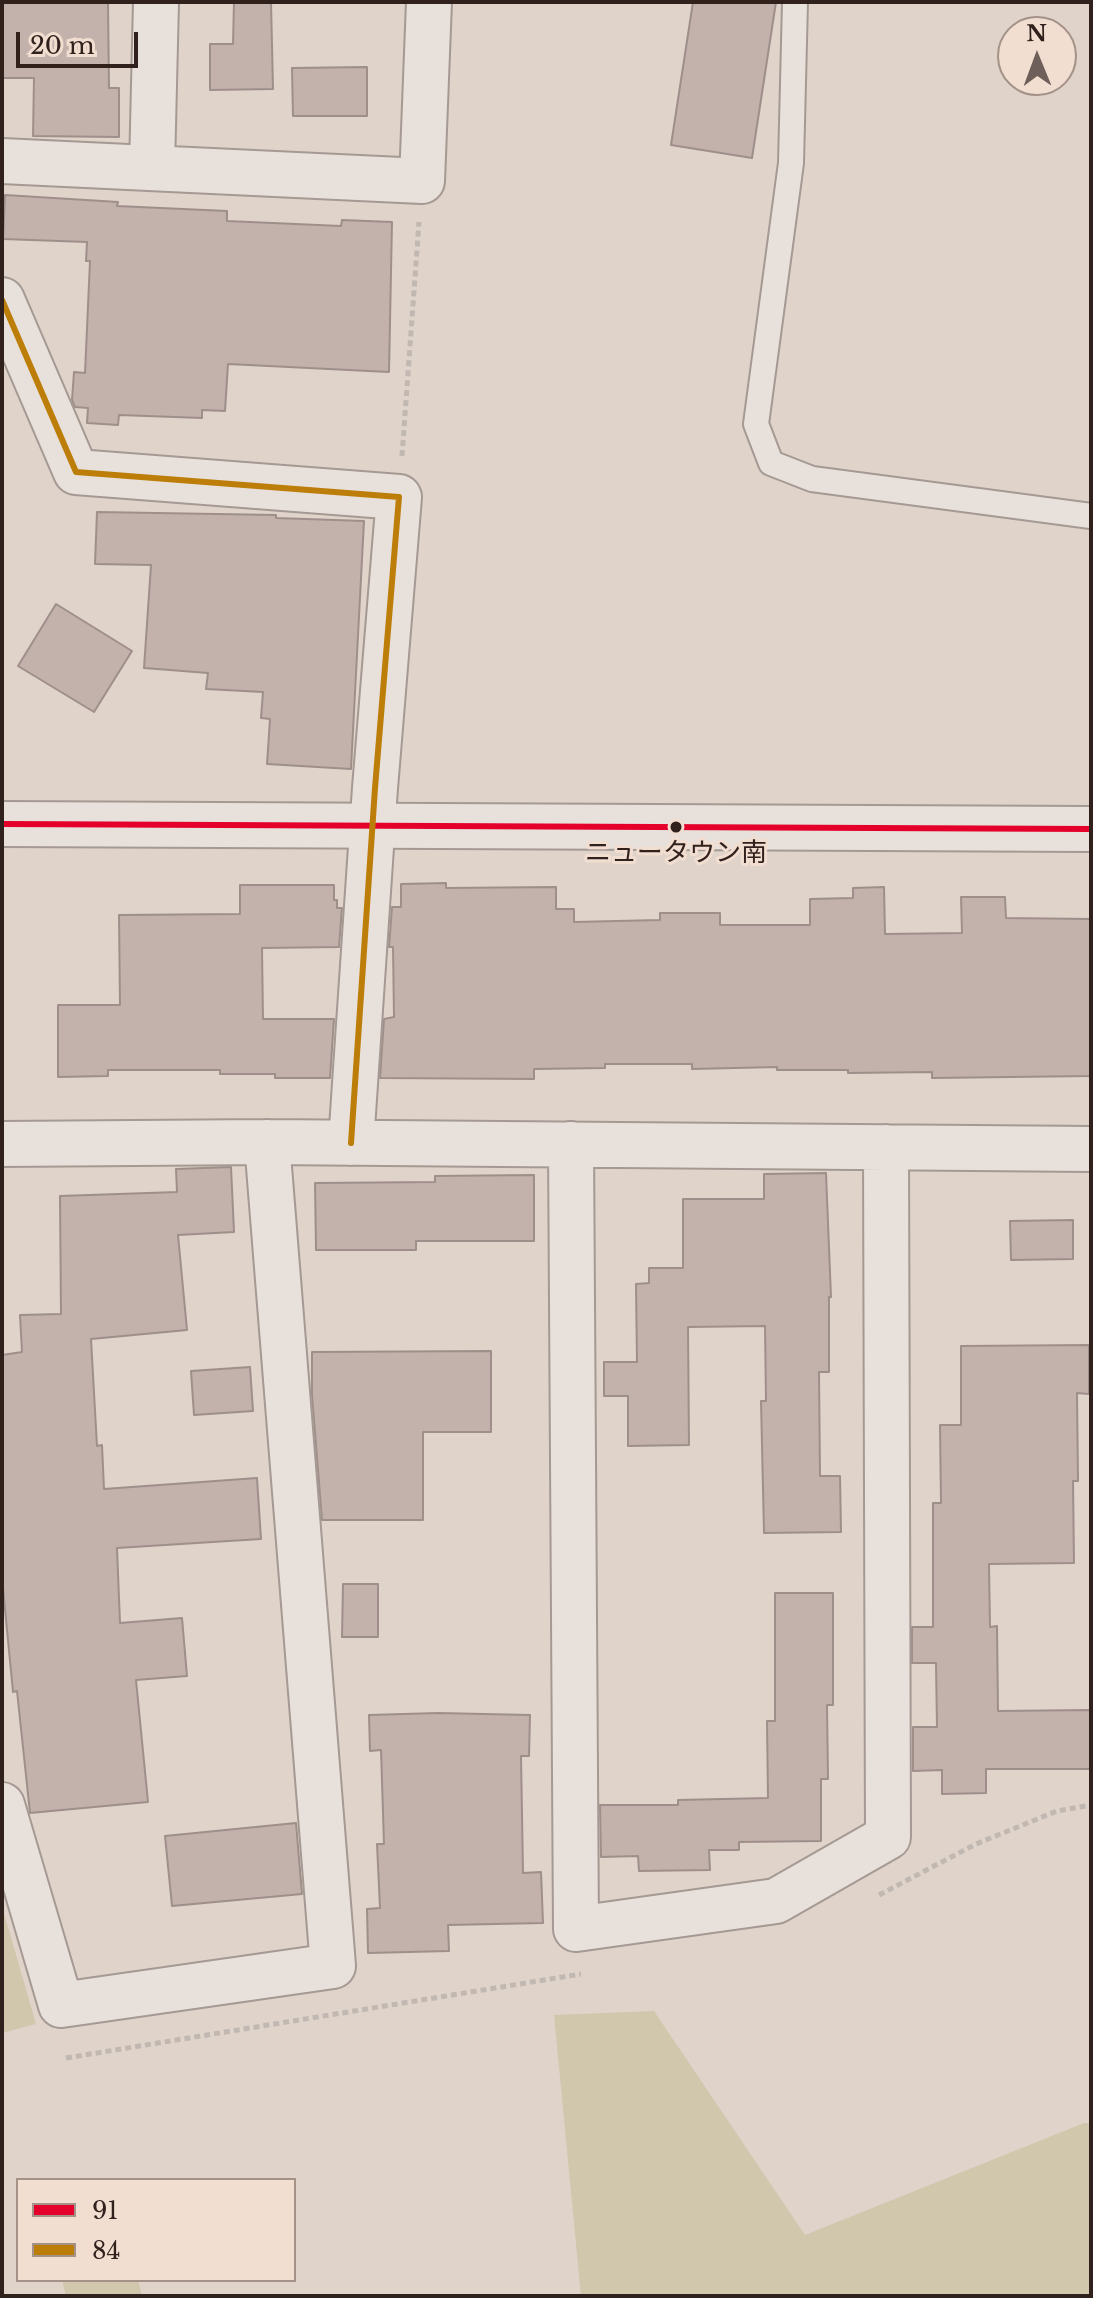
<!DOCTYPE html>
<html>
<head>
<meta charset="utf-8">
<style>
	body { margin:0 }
	#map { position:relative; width:1093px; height:2298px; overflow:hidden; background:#e0d3ca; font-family:"Libre Baskerville",serif }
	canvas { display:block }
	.frame { position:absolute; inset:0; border:4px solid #31211d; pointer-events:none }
	.legend { position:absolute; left:16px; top:2178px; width:280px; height:104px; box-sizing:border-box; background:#f1ded0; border:2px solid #a49288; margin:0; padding:10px 14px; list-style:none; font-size:24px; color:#31211d }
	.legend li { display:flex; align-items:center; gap:16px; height:40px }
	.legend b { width:40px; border:2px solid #a49288 }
	.north { position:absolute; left:997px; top:16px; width:80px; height:80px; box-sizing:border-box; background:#f1ded0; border:2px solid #a49288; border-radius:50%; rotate:359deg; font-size:22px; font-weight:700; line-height:32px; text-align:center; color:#31211d }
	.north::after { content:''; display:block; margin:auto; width:28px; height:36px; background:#6e5f5a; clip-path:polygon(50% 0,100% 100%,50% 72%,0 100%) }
	.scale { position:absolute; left:16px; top:32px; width:122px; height:36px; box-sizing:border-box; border:4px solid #31211d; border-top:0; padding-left:10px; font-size:24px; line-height:28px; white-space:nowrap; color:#31211d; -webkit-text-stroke:6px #f1ded0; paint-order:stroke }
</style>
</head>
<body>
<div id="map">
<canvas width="1093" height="2298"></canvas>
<div class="frame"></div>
<ul class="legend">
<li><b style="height:10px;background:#e4002b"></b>91</li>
<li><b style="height:10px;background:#bc7e09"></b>84</li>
</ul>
<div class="north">N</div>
<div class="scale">20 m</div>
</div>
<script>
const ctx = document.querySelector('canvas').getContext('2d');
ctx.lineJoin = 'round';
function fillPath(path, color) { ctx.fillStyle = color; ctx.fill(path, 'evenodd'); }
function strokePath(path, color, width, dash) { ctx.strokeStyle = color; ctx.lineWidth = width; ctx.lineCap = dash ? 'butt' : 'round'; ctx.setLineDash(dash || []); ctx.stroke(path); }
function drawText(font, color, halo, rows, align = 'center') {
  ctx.font = font + ' "Libre Baskerville","Noto Sans JP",serif'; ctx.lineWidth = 6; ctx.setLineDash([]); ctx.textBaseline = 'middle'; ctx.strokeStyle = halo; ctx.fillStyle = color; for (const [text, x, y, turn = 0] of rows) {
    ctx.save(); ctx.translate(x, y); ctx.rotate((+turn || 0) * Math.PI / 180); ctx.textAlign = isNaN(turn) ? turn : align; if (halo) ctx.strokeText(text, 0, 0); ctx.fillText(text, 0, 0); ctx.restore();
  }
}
fillPath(new Path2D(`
	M 2,1906 L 36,2024 L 2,2033 Z
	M 654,2011 L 805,2235 L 1084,2123 L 1091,2123 L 1091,2296 L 581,2296 L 554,2015 Z
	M 62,2280 L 138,2280 L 142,2296 L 66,2296 Z`), '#d1c7ad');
const building = new Path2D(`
	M 2,2 L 108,2 L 109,88 L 119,88 L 119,137 L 33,136 L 34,78 L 2,78 Z
	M 234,2 L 271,2 L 273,89 L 210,90 L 210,44 L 233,44 Z
	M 693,2 L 776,2 L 752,158 L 671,145 Z
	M 367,67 L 367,116 L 293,116 L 292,68 Z
	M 5,195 L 118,202 L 117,206 L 227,211 L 227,221 L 341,226 L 342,220 L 392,222 L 389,372 L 228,364 L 225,411 L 202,410 L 202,418 L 119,415 L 118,425 L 87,423 L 88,408 L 75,407 L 72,400 L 74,372 L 85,373 L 90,261 L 86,261 L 87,242 L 3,239 Z
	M 97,512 L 276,515 L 276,518 L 364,521 L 351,769 L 267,764 L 270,719 L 261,718 L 263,692 L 206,689 L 208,673 L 144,668 L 151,565 L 95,564 Z
	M 56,604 L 132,651 L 94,712 L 18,666 Z
	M 446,883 L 446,888 L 556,887 L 556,909 L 574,909 L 574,922 L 660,920 L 660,913 L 720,913 L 720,925 L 810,925 L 810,899 L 853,898 L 853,888 L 884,887 L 885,934 L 962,933 L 961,897 L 1005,897 L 1006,918 L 1091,919 L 1091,1076 L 932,1078 L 932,1072 L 848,1073 L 848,1070 L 777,1070 L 777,1067 L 692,1069 L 692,1064 L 605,1064 L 605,1068 L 534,1069 L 534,1079 L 380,1078 L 384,1019 L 394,1017 L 393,947 L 389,947 L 392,907 L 401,907 L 401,884 Z
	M 240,885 L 334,885 L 334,900 L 337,900 L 337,908 L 342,908 L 339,947 L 262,948 L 263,1019 L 334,1019 L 330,1078 L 275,1078 L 275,1074 L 220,1074 L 220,1070 L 108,1070 L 108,1076 L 58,1077 L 58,1005 L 120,1005 L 119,915 L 240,914 Z
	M 231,1167 L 234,1232 L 178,1235 L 187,1330 L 91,1339 L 97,1446 L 102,1445 L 104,1489 L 257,1478 L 261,1539 L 117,1548 L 120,1623 L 182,1618 L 187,1676 L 136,1680 L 148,1802 L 30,1813 L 17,1691 L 13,1692 L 2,1578 L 2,1355 L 22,1352 L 20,1315 L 61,1314 L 60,1196 L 177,1192 L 176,1169 Z
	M 826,1173 L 831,1297 L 829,1297 L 829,1372 L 819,1372 L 820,1476 L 840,1476 L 841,1532 L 764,1533 L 761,1401 L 766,1401 L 765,1326 L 688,1327 L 689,1445 L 628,1446 L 628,1396 L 604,1396 L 604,1362 L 637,1362 L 636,1284 L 649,1283 L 649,1268 L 683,1268 L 683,1199 L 764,1199 L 764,1174 Z
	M 534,1175 L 534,1241 L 416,1241 L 416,1250 L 316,1250 L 315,1183 L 435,1182 L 435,1176 Z
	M 1073,1220 L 1073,1259 L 1011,1260 L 1010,1221 Z
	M 1089,1345 L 1089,1394 L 1077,1393 L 1078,1481 L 1073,1481 L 1074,1563 L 989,1564 L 990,1627 L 997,1626 L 998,1711 L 1091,1710 L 1091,1769 L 986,1769 L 986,1793 L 942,1794 L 942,1770 L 913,1771 L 913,1727 L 937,1727 L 936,1663 L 912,1663 L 912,1627 L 933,1627 L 933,1503 L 941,1503 L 940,1425 L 961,1425 L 961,1346 Z
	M 491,1351 L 491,1432 L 423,1432 L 423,1520 L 322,1520 L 312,1395 L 312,1352 Z
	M 250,1367 L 253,1411 L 194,1415 L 191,1371 Z
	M 343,1584 L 378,1584 L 378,1637 L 342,1637 Z
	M 775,1593 L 833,1593 L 833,1705 L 827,1705 L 828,1779 L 821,1779 L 821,1841 L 739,1842 L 739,1850 L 709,1850 L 710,1870 L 639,1871 L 638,1856 L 601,1857 L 600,1805 L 678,1805 L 678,1800 L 768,1798 L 767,1721 L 775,1721 Z
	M 438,1713 L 530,1715 L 529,1756 L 521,1756 L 523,1873 L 541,1872 L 543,1923 L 448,1925 L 449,1951 L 368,1953 L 367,1909 L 380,1908 L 377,1844 L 384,1844 L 381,1750 L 370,1751 L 369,1715 Z
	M 296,1823 L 302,1894 L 172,1906 L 165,1836 Z`);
fillPath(building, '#c3b1ab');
strokePath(building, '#9f8f8a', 2);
const service = new Path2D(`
	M 795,2 L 791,163 L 756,424 L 771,463 L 812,479 L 1091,516`);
const minor = new Path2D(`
	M 2,161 L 422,181 L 429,2
	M 152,168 L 156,2
	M 2,300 L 76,472 L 399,497 L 375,788 L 351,1143
	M 2,1144 L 267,1142 L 1091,1149
	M 571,1144 L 576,1929 L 776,1901 L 888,1837 L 886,1147
	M 2,1805 L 61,2005 L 333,1966 L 267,1142`);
const tertiary = new Path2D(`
	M 2,824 L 1091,829`);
strokePath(service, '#a59993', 28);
strokePath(minor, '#a59993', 48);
strokePath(tertiary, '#a59993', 48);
strokePath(new Path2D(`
	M 402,456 L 419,222
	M 879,1895 L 976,1844 L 1057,1811 L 1091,1805
	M 66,2058 L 581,1974`), '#c1b8b2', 5, [6, 4]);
strokePath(service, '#e8e1db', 24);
strokePath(minor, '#e8e1db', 44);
strokePath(tertiary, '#e8e1db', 44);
strokePath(new Path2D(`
	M 2,824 L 1091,829`), '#e4002b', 6);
strokePath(new Path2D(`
	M 2,300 L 76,472 L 399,497 L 375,788 L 351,1143`), '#bc7e09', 6);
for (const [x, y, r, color] of [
	[676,827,7,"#31211d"]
]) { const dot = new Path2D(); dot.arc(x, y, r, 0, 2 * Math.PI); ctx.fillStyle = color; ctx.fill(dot); strokePath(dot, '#f1ded0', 3); }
drawText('26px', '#31211d', '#f1ded0', [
	["ニュータウン南",676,854]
]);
</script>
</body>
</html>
